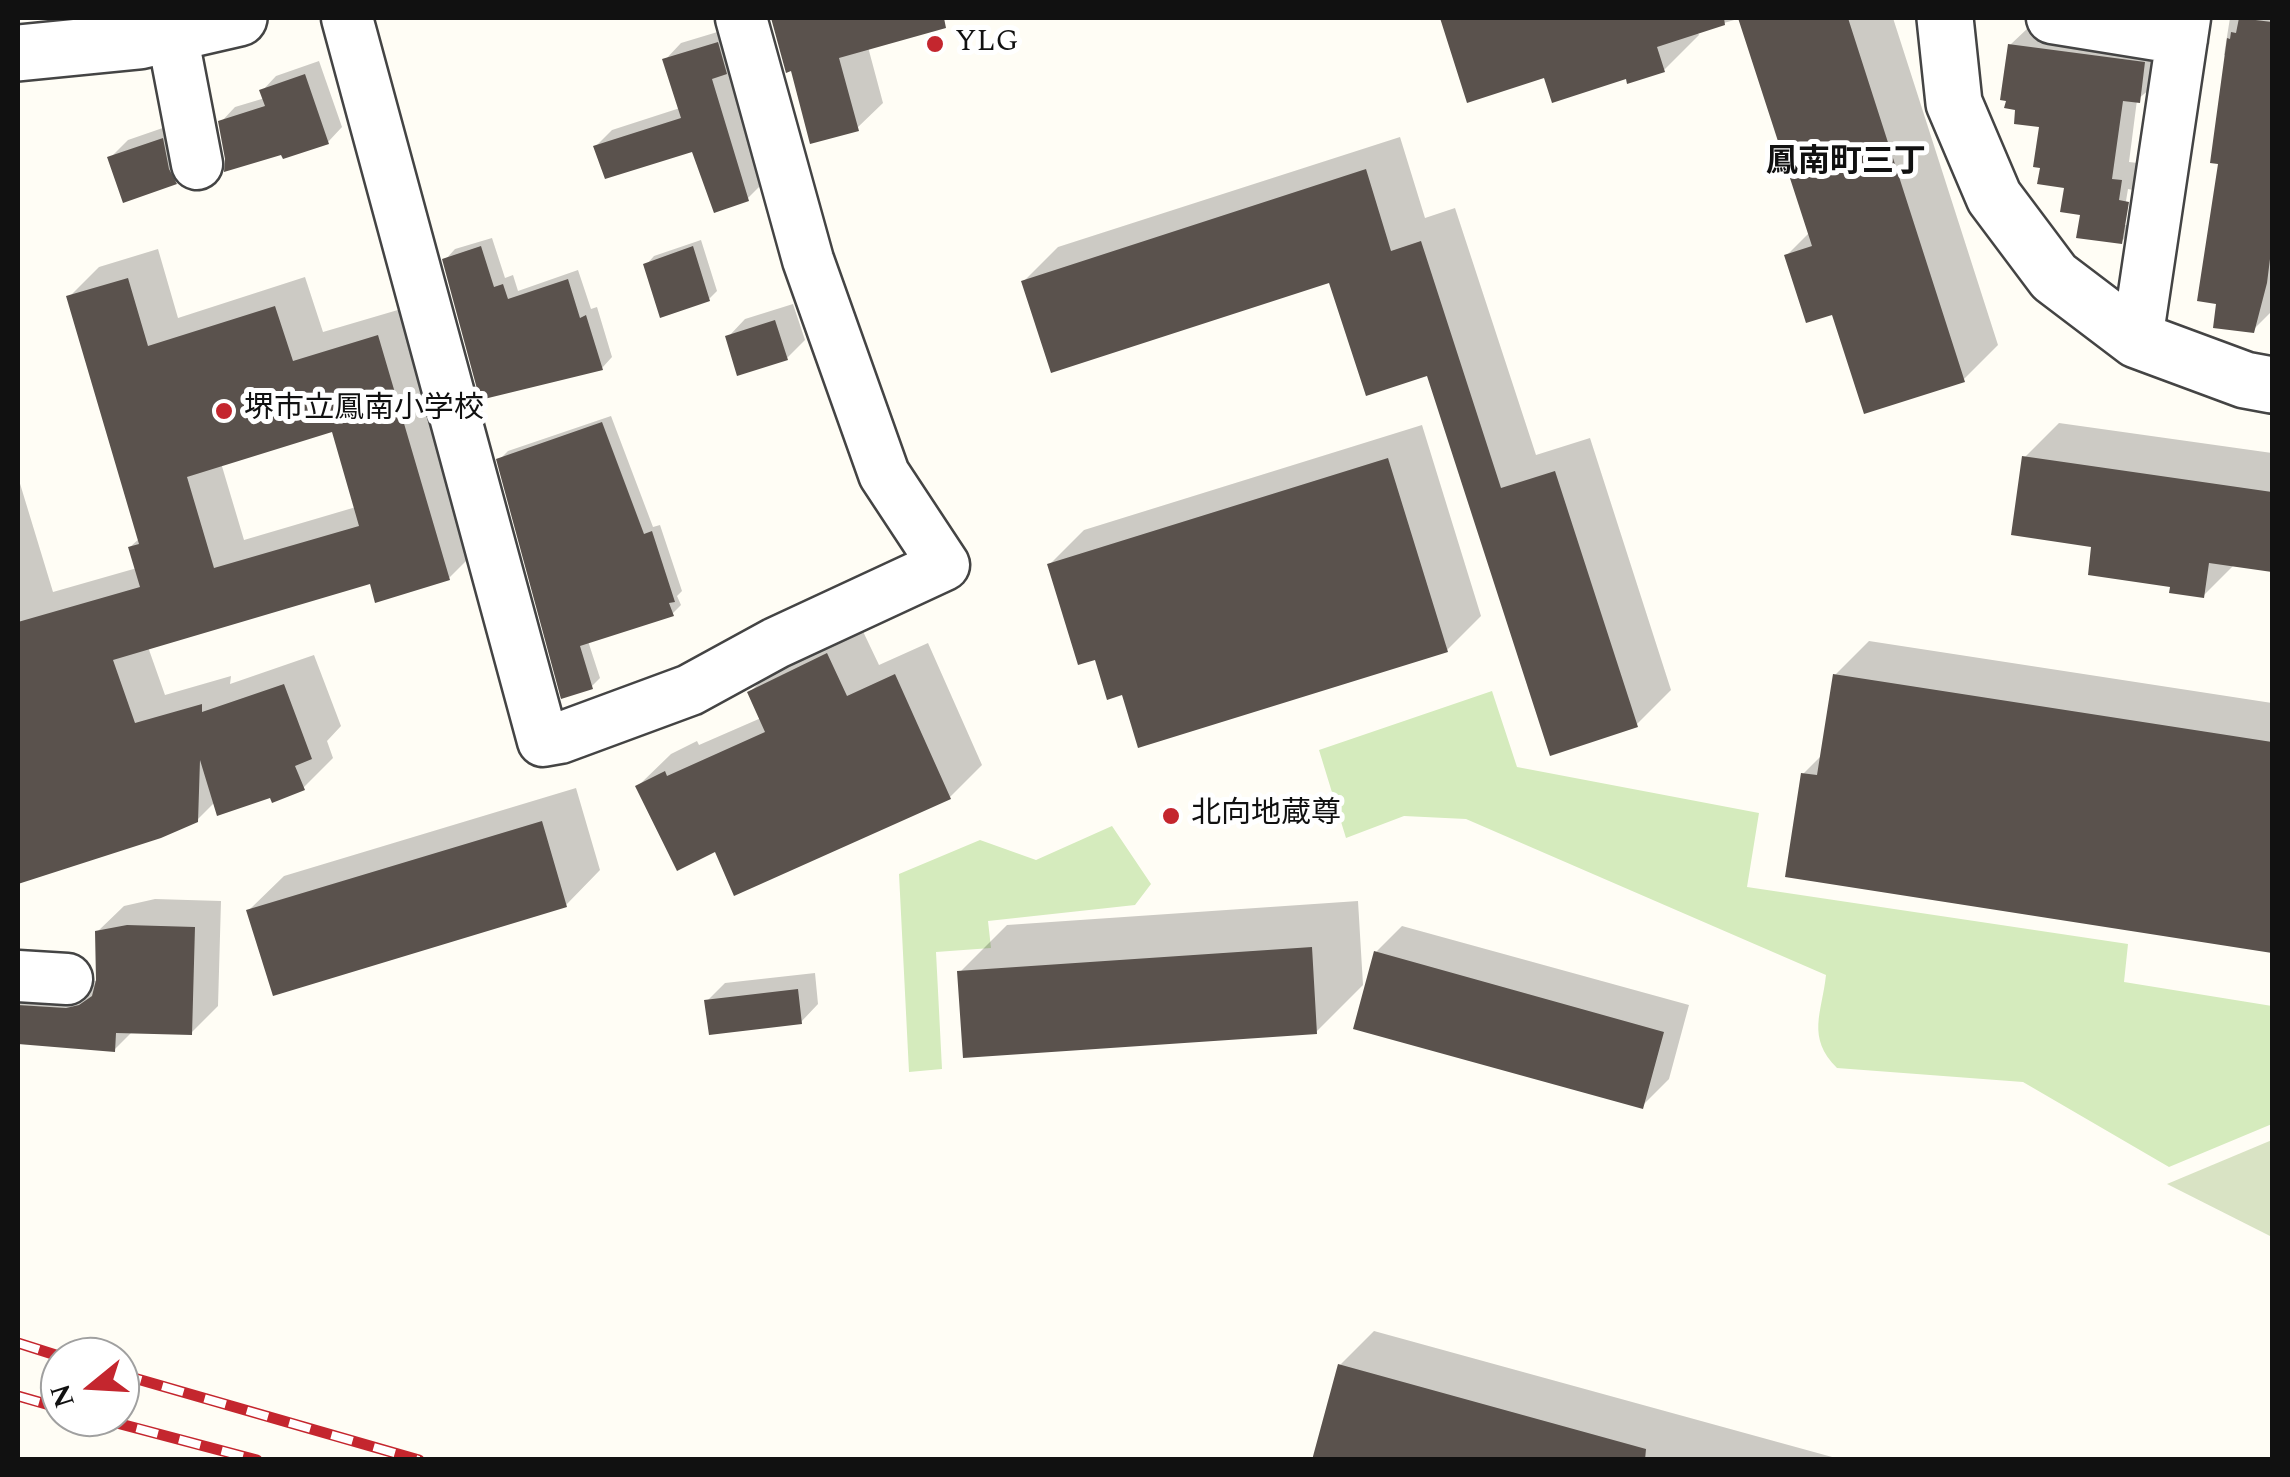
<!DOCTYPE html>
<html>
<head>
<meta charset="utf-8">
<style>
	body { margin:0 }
	#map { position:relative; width:2290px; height:1477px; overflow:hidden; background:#fffdf5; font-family:Spectral,serif }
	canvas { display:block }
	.frame { position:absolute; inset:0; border:20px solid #111; pointer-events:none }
	.north { position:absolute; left:40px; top:1337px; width:100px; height:100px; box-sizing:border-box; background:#fff; border:2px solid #a0a0a0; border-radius:50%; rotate:252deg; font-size:28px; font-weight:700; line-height:40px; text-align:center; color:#111 }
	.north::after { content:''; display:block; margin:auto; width:35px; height:45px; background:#c4262e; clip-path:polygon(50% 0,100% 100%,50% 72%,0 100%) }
</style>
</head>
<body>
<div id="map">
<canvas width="2290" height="1477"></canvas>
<div class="frame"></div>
<div class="north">N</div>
</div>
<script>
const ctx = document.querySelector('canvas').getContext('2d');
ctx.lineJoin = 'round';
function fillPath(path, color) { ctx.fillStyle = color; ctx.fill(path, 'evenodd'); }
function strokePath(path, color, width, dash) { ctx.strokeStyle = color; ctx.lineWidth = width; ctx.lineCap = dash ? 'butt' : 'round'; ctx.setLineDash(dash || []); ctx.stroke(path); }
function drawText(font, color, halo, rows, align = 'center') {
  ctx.font = font + ' Spectral,"Noto Sans JP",serif'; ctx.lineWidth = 10; ctx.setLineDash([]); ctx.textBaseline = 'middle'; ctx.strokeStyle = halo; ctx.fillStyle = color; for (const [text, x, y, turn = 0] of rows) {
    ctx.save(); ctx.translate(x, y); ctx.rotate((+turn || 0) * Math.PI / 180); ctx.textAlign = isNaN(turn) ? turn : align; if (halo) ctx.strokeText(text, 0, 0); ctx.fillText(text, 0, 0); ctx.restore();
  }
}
fillPath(new Path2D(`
	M 1492,691 L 1517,767 L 1759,813 L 1747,887 L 2128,944 L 2124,982 L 2272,1006 L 2272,1124 L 2169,1167 L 2023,1082 L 1837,1068 C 1806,1037 1822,1013 1826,975 L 1466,819 L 1404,816 L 1346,838 L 1319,750 Z
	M 1112,826 L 1151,884 L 1135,905 L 988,921 L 991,948 L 936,952 L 942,1069 L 909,1072 L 899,874 L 980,840 L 1036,860 Z`), '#d5ebbd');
fillPath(new Path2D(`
	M 2272,1140 L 2272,1237 L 2167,1184 Z`), '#d9e3c4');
fillPath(new Path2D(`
	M 772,18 L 930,18 L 913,34 L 868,47 L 883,103 L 857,128 L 793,68 L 788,70 Z
	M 1443,18 L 1741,18 L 1697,31 L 1699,35 L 1664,70 L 1627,76 L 1546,75 L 1469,100 Z
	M 1741,18 L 1893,18 L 1998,345 L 1964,379 L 1834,311 L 1786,256 L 1810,232 Z
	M 2230,18 L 2272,18 L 2272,311 L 2253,330 L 2221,162 L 2227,56 L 2224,55 Z
	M 734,27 L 764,182 L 747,199 L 694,149 L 596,146 L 612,130 L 680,108 L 665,60 L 681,43 Z
	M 2028,28 L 2162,45 L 2157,83 L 2137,100 L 2129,162 L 2138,163 L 2136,183 L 2139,224 L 2121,242 L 2066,186 L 2010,45 ZM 2128,189 L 2133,190 L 2128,225 L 2122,225 Z
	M 319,61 L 342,127 L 328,142 L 221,122 L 235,107 L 265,98 L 262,91 L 276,76 Z
	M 180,122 L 193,164 L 176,182 L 110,158 L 128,140 Z
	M 1400,137 L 1425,218 L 1455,208 L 1536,455 L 1590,438 L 1671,690 L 1636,725 L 1428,373 L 1331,279 L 1024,281 L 1058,247 Z
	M 492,238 L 505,278 L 513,275 L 518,291 L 578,270 L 591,309 L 597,307 L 612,357 L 602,368 L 445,260 L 455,249 Z
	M 701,240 L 717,291 L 709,299 L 646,265 L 654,256 Z
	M 158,249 L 178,318 L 305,277 L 323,332 L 408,307 L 479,548 L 449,578 L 372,581 L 148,647 L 165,695 L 231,676 L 230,684 L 314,655 L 341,726 L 327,741 L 333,758 L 303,788 L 216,801 L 197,820 L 160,835 L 18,881 L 18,725 L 27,722 L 18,690 L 18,477 L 53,592 L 137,568 L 130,547 L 140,538 L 69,297 L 99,267 ZM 333,429 L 356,507 L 244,540 L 221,463 Z
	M 793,304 L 805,340 L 787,358 L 728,337 L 745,319 Z
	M 611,416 L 653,527 L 660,525 L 682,591 L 677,596 L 681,605 L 672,614 L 588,641 L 600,678 L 592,686 L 499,460 L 508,451 Z
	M 2059,423 L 2272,453 L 2272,569 L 2235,564 L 2203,596 L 2172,585 L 2094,545 L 2024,458 Z
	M 1422,425 L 1481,616 L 1447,650 L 1123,692 L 1050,564 L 1084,530 Z
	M 859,623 L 879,665 L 928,643 L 982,765 L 950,797 L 716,848 L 638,786 L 671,754 L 697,741 L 699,745 L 761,718 L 750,692 L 782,660 Z
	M 1869,641 L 2272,703 L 2272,950 L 1788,874 L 1803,774 L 1823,754 L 1835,675 Z
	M 576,788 L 600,870 L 566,905 L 249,910 L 284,876 Z
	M 155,899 L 221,901 L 218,1006 L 191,1033 L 133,1031 L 114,1050 L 18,1042 L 18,967 L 44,979 L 98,981 L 97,932 L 124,906 Z
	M 1358,901 L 1363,985 L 1316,1032 L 960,972 L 1007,925 Z
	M 1402,926 L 1689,1005 L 1669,1079 L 1642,1106 L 1376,952 Z
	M 815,973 L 818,1004 L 801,1022 L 707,1001 L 725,983 Z
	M 1374,1331 L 1843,1460 L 1315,1460 L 1340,1365 Z`), '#0003');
fillPath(new Path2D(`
	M 771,18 L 944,18 L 946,28 L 839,58 L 859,131 L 810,144 L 791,71 L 786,73 Z
	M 1440,18 L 1724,18 L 1725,25 L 1657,47 L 1665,72 L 1627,84 L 1626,79 L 1552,103 L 1544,78 L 1467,103 Z
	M 1738,18 L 1848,18 L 1965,382 L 1864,414 L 1832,315 L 1806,323 L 1784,255 L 1812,246 Z
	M 2239,18 L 2272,22 L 2272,243 L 2267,283 L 2254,333 L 2213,328 L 2216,304 L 2197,301 L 2218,164 L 2210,163 L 2227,38 L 2230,39 L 2231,32 L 2236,33 Z
	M 718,42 L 727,74 L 712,79 L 749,201 L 714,213 L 692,152 L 605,179 L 593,146 L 681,118 L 662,59 Z
	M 2008,44 L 2145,62 L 2140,103 L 2123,101 L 2112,179 L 2122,180 L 2119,200 L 2129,202 L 2122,244 L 2076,238 L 2080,215 L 2060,212 L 2064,188 L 2037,184 L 2040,168 L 2033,167 L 2039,127 L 2014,124 L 2015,110 L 2004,108 L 2006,101 L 2000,100 Z
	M 305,74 L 329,144 L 283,159 L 281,155 L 224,172 L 225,159 L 218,121 L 265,106 L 259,90 Z
	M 163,138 L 169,169 L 177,184 L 123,203 L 107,157 Z
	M 1366,169 L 1391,251 L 1421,241 L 1501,488 L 1555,471 L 1638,727 L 1550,756 L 1427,376 L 1366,396 L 1329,283 L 1051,373 L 1021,281 Z
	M 481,246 L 494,287 L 503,284 L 508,299 L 568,279 L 580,318 L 586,315 L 603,370 L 480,400 L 442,259 Z
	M 693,246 L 710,301 L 660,318 L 643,264 Z
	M 128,278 L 148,346 L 275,306 L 293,361 L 378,335 L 450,580 L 375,603 L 370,584 L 113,660 L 135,723 L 202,704 L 202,712 L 284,684 L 312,759 L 295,766 L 305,790 L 272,803 L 270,798 L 217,816 L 200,760 L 198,822 L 161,838 L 18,884 L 18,622 L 140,587 L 128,547 L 139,544 L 66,296 ZM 332,432 L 359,526 L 214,568 L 187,477 Z
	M 775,320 L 788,360 L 737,376 L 725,336 Z
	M 602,422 L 644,534 L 652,531 L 675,602 L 669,603 L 674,616 L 580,646 L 593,689 L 561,699 L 496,459 Z
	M 2022,456 L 2272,492 L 2272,572 L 2209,563 L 2204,598 L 2169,593 L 2170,587 L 2088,575 L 2091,547 L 2011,535 Z
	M 1388,458 L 1448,652 L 1138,748 L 1122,695 L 1107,700 L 1095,660 L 1078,665 L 1047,564 Z
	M 827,653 L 847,696 L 895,674 L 951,799 L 734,896 L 715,852 L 677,871 L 635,786 L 665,771 L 667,776 L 765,732 L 747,692 Z
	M 1833,674 L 2272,742 L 2272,953 L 1785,877 L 1801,773 L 1817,775 Z
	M 542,821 L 567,907 L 273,996 L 246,910 Z
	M 127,925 L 195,927 L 192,1035 L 116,1033 L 115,1052 L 18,1044 L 18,1005 L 66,1008 L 79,1005 L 92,996 L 96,980 L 95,931 Z
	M 1312,947 L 1317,1034 L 963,1058 L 957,971 Z
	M 1374,951 L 1664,1032 L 1643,1109 L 1353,1029 Z
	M 798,989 L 802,1024 L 709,1035 L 704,1000 Z
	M 1338,1364 L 1646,1449 L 1645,1460 L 1312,1460 Z`), '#5a524d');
const minor = new Path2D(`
	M 347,18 L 543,741 L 560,738 L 690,690 L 776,643 L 944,565 L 884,474 L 808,260 L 741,18
	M 2052,18 L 2182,39
	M 172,34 L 197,164
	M 2137,340 L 2185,18
	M 18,976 L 67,979`);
const tertiary = new Path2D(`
	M 1945,18 L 1954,103 L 1994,197 L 2054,277 L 2137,340 L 2245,380 L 2272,385
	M 18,53 L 139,41 L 239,18`);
strokePath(minor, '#444', 55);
strokePath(tertiary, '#444', 60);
strokePath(minor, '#fff', 50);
strokePath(tertiary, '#fff', 55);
const rail = new Path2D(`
	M 18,1343 L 62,1357
	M 120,1374 L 419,1460
	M 18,1396 L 60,1408
	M 94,1417 L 257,1460`);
strokePath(rail, '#c4262e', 11);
strokePath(rail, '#fff', 8, [22]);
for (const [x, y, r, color] of [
	[935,44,10,"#c4262e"],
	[224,411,10,"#c4262e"],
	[1171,816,10,"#c4262e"]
]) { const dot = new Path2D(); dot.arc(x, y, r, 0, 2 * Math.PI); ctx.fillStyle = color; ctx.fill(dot); strokePath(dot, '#fff', 4); }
drawText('30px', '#111', '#fff', [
	["YLG",955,44],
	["堺市立鳳南小学校",244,411],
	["北向地蔵尊",1191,816]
], 'left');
drawText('bold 32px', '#111', '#fff', [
	["鳳南町三丁",1846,165]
]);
</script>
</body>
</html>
